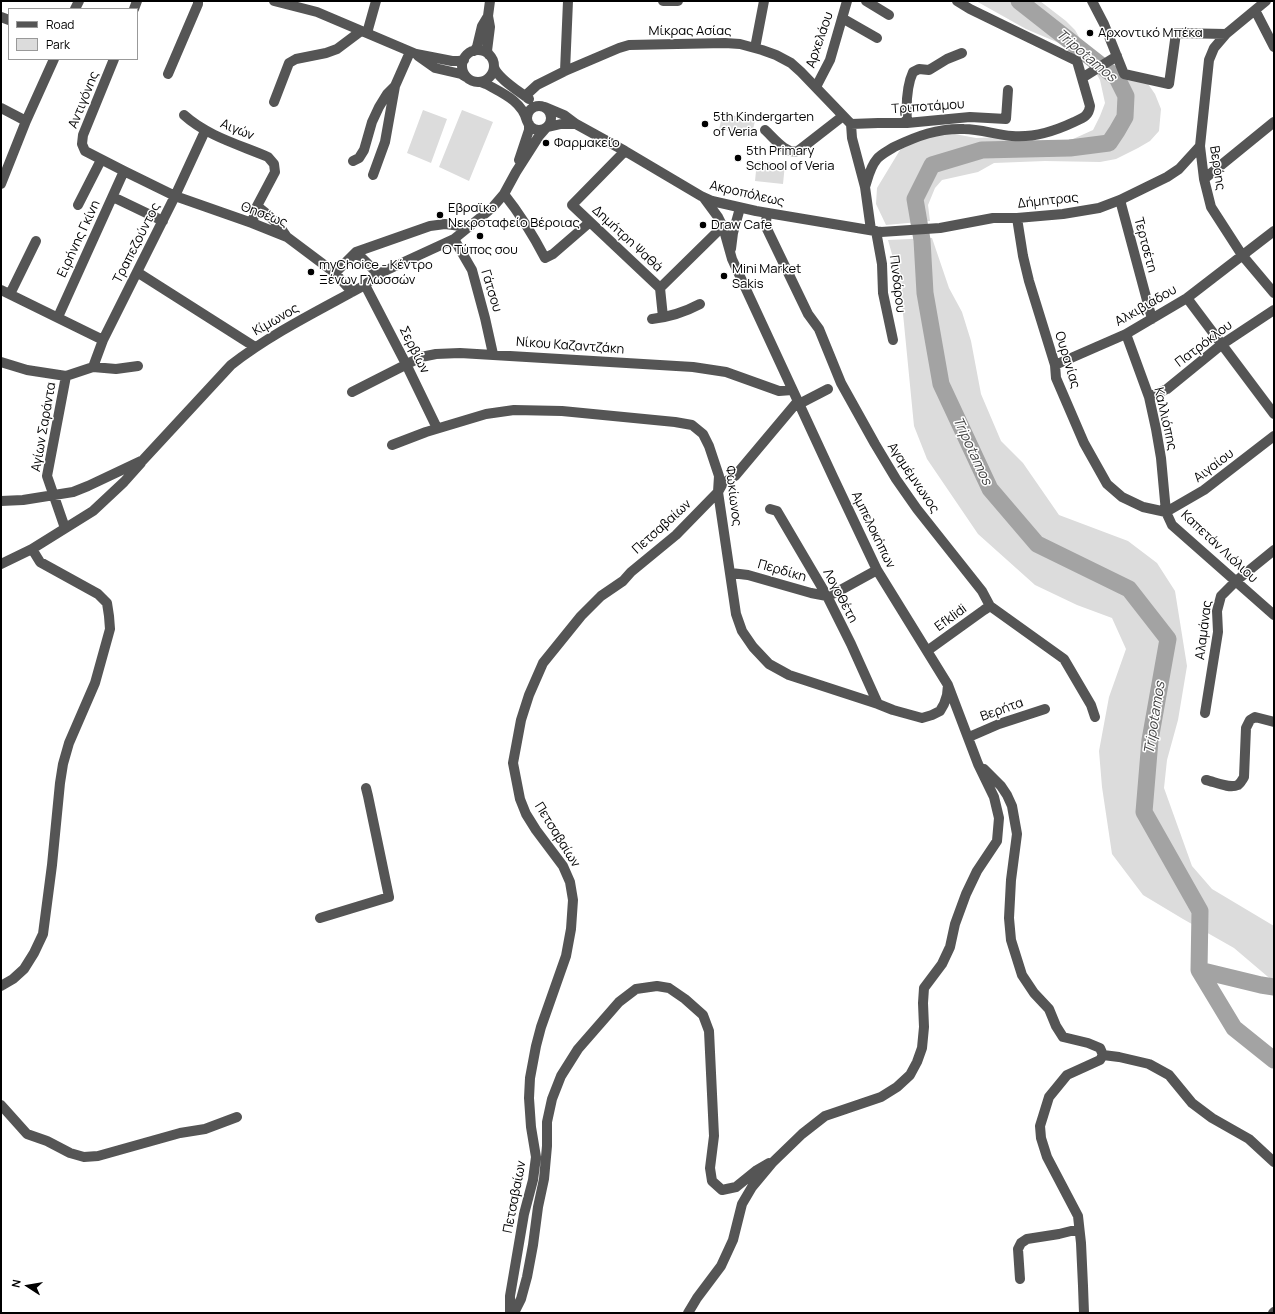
<!DOCTYPE html>
<html>
<head>
<meta charset="utf-8">
<style>
	body { margin:0 }
	#map { position:relative; width:1275px; height:1314px; overflow:hidden; background:#fff; font-family:Manrope,sans-serif }
	canvas { display:block }
	.frame { position:absolute; inset:0; border:2px solid #000; pointer-events:none }
	.legend { position:absolute; left:8px; top:8px; width:130px; height:52px; box-sizing:border-box; background:#fff; border:1px solid #999; margin:0; padding:5px 7px; list-style:none; font-size:12px; color:#000 }
	.legend li { display:flex; align-items:center; gap:8px; height:20px }
	.legend b { width:20px; border:1px solid #999 }
	.north { position:absolute; left:8px; top:1266px; width:40px; height:40px; -webkit-text-stroke:3px #fff; paint-order:stroke; rotate:282deg; font-size:11px; font-weight:700; line-height:16px; text-align:center; color:#000 }
	.north::after { content:''; display:block; margin:auto; width:14px; height:18px; background:#000; clip-path:polygon(50% 0,100% 100%,50% 72%,0 100%) }
</style>
</head>
<body>
<div id="map">
<canvas width="1275" height="1314"></canvas>
<div class="frame"></div>
<ul class="legend">
<li><b style="height:5px;background:#555"></b>Road</li>
<li><b style="height:11px;background:#dcdcdc"></b>Park</li>
</ul>
<div class="north">N</div>
</div>
<script>
const ctx = document.querySelector('canvas').getContext('2d');
ctx.lineJoin = 'round';
function fillPath(path, color) { ctx.fillStyle = color; ctx.fill(path, 'evenodd'); }
function strokePath(path, color, width, dash) { ctx.strokeStyle = color; ctx.lineWidth = width; ctx.lineCap = dash ? 'butt' : 'round'; ctx.setLineDash(dash || []); ctx.stroke(path); }
function drawText(font, color, halo, rows, align = 'center') {
  ctx.font = font + ' Manrope,sans-serif'; ctx.lineWidth = 3; ctx.setLineDash([]); ctx.textBaseline = 'middle'; ctx.strokeStyle = halo; ctx.fillStyle = color; for (const [text, x, y, turn = 0] of rows) {
    ctx.save(); ctx.translate(x, y); ctx.rotate((+turn || 0) * Math.PI / 180); ctx.textAlign = isNaN(turn) ? turn : align; if (halo) ctx.strokeText(text, 0, 0); ctx.fillText(text, 0, 0); ctx.restore();
  }
}
fillPath(new Path2D(`
	M 976,1 L 1040,1 L 1066,21 L 1075,30 L 1082,42 L 1106,61 L 1094,69 L 1078,55 L 1059,43 L 1026,29 Z
	M 1109,63 L 1124,74 L 1146,81 L 1155,94 L 1161,109 L 1159,131 L 1150,141 L 1138,148 L 1116,159 L 1100,162 L 1045,161 L 994,163 L 978,172 L 942,180 L 935,188 L 928,205 L 930,221 L 886,225 L 876,204 L 877,188 L 900,150 L 917,140 L 944,132 L 976,138 L 1002,137 L 1017,141 L 1031,142 L 1073,139 L 1093,130 L 1100,116 L 1105,103 L 1100,80 L 1095,71 Z
	M 423,110 L 447,119 L 431,163 L 407,153 Z
	M 462,110 L 493,122 L 469,181 L 439,167 Z
	M 723,113 L 755,121 L 751,137 L 719,129 Z
	M 757,161 L 785,164 L 783,184 L 755,181 Z
	M 932,238 L 949,288 L 962,312 L 971,341 L 981,394 L 1001,441 L 1023,463 L 1059,515 L 1128,541 L 1157,563 L 1175,591 L 1187,666 L 1178,720 L 1167,760 L 1164,788 L 1192,866 L 1212,889 L 1274,926 L 1274,982 L 1234,948 L 1183,919 L 1143,895 L 1112,854 L 1102,787 L 1099,751 L 1109,697 L 1126,649 L 1112,618 L 1077,605 L 1035,585 L 978,534 L 927,459 L 914,426 L 900,283 L 888,240 Z`), '#dcdcdc');
strokePath(new Path2D(`
	M 1019,1 L 1117,78 L 1126,96 L 1125,117 L 1117,131 L 1109,143 L 1070,148 L 982,150 L 932,165 L 915,199 L 922,240 L 925,293 L 941,384 L 990,489 L 1037,544 L 1129,589 L 1168,639 L 1150,740 L 1144,812 L 1200,911 L 1199,970 L 1234,1028 L 1274,1060
	M 1199,970 L 1261,985 L 1274,987`), '#a3a3a3', 17);
strokePath(new Path2D(`
	M 274,1 L 317,12 L 416,54 L 452,61 L 459,61 L 464,60
	M 663,1 L 678,1
	M 866,1 L 889,15
	M 1092,1 L 1104,24 L 1124,74 L 1169,84 L 1176,33 L 1226,34
	M 1266,1 L 1226,34 L 1214,48 L 1209,60 L 1200,146 L 1204,179 L 1211,207 L 1242,255 L 1274,293
	M 75,9 L 79,1
	M 134,9 L 137,1
	M 1255,10 L 1274,47
	M 1,17 L 9,20
	M 842,18 L 877,38
	M 367,33 L 376,1
	M 755,48 L 764,1
	M462 66a16 16 0 1 1 32 0a16 16 0 1 1-32 0Z
	M 474,51 L 477,47 L 482,26 L 488,16
	M 489,55 L 487,51 L 490,27 L 488,16 L 490,1
	M 418,56 L 435,68 L 461,74 L 466,77
	M 114,59 L 83,135 L 82,144 L 85,151 L 124,171 L 175,196 L 252,223 L 287,237 L 335,273 L 352,292
	M 494,67 C 498,79 519,91 529,99
	M 565,71 L 568,1
	M 168,74 L 198,4 L 198,1
	M 1082,78 L 1117,56
	M 481,82 L 486,84 C 502,93 522,101 527,121
	M 816,87 L 830,60 L 847,1
	M 525,96 L 537,85 L 565,71 L 619,48 L 629,45 L 725,43 L 740,44 L 762,50 L 776,55 L 791,63 L 801,72 L 851,124 L 852,138 L 865,187 L 871,230
	M 274,102 L 289,63 L 296,59 L 326,53 L 337,49 L 361,31
	M527 118a12 12 0 1 1 24 0a12 12 0 1 1-24 0Z
	M 545,107 L 564,115 L 576,124 L 625,151 L 701,196 L 712,201 L 756,211 L 881,232 L 940,228 L 993,218 L 1017,218 L 1063,214 L 1099,208 L 1120,200 L 1167,177 L 1179,169 L 1200,146
	M 1,108 L 26,121
	M 184,115 C 207,136 240,145 268,157 L 274,164 L 275,172 L 257,206 L 252,223
	M 907,123 C 906,106 906,87 913,72 L 919,69 L 929,70 L 947,59 L 962,53
	M 851,124 L 878,123 L 907,123 L 970,117 L 1006,119 L 1008,90
	M 548,127 L 561,124 L 576,124
	M 765,130 C 773,137 786,155 798,151 L 843,116
	M 625,151 L 572,205 L 660,288 L 663,317
	M 519,160 L 529,130 L 529,124
	M 353,161 L 359,158 L 364,150 L 372,122 L 379,107 L 387,94 L 395,86 L 410,52
	M 373,175 L 385,142 L 395,86
	M 1204,179 L 1274,122
	M 1,184 L 26,121 L 54,59
	M 865,187 C 868,178 870,167 877,159 C 881,154 888,151 894,147 C 917,136 938,128 964,129 C 981,129 996,135 1012,136 C 1034,138 1055,131 1074,122 C 1083,118 1089,116 1090,106 L 1077,61 L 970,9 L 957,1
	M 504,194 C 520,214 533,235 545,258 L 553,254 L 590,222
	M 113,197 L 163,221
	M 1120,200 L 1152,319
	M 78,205 L 101,160
	M 257,206 C 269,215 279,224 287,237
	M 767,213 L 766,222 L 767,229 L 808,314 L 819,329 L 841,383 L 875,444 L 896,479 L 917,509 L 982,591 L 990,606 L 1064,659 L 1091,705 L 1095,717
	M 1017,218 L 1023,256 L 1029,281 L 1055,365 L 1056,378 L 1084,443 L 1107,484 L 1122,497 L 1143,507 L 1166,512
	M 876,231 L 882,264 L 883,293 L 893,340
	M 454,239 L 472,270 L 485,318 L 493,354
	M 731,249 L 733,233 L 740,208
	M 356,252 L 378,274
	M 137,272 L 255,347
	M 335,273 L 356,252 L 430,226 L 445,224 L 469,227
	M 365,285 L 406,364 L 437,428
	M 660,288 L 717,232 L 723,227
	M 1,290 L 103,340
	M 10,294 L 36,241
	M 1187,298 L 1274,414
	M 58,317 L 124,171
	M 652,319 C 669,317 685,312 700,304
	M 1126,334 L 1149,397 L 1156,429 L 1161,458 L 1166,512 L 1172,525 L 1274,615
	M 1,362 L 27,370 L 66,376 L 93,367 L 116,369 L 138,366
	M 1055,365 L 1126,334 L 1187,298 L 1274,231
	M 93,367 L 103,340 L 175,196 L 205,131
	M 352,392 L 421,357 L 436,354 L 460,353 L 693,367 L 726,372 L 779,391 L 792,390
	M 1149,397 L 1167,389 L 1221,345 L 1274,310
	M 799,404 L 828,389
	M 392,445 L 426,432 L 486,414 L 514,410 L 562,411 L 675,422 L 692,425 L 703,434 L 709,446 L 719,476 L 718,492 L 736,614 L 742,631 L 753,647 L 769,664 L 789,675 L 878,704 L 893,710 L 922,718 L 932,715 L 940,711 L 944,704 L 947,695 L 948,685
	M 1,501 L 23,500 L 73,492 L 88,486 L 143,460 L 231,365 C 272,333 320,310 365,285 L 378,274 L 454,239 L 492,208 L 504,194 L 516,172 L 539,136 L 546,128
	M 770,509 L 777,511 L 827,596 L 851,644 L 878,704
	M 1166,512 L 1204,490 L 1274,436
	M 65,528 L 47,476 L 66,376
	M 1,564 L 32,549 L 93,511 L 124,482 L 141,463
	M 731,573 L 748,575 L 811,593 L 827,596 L 837,592 L 877,570
	M 927,651 L 984,610 L 990,606
	M 1205,713 L 1218,632 L 1217,611 L 1221,596 L 1236,581 L 1274,550
	M 969,737 L 999,724 L 1045,709
	M 984,769 L 1001,786 L 1007,795 L 1012,806 L 1017,834 L 1011,880 L 1009,918 L 1011,940 L 1022,975 L 1034,993 L 1049,1009 L 1056,1026 L 1063,1037 L 1088,1043 L 1100,1048 L 1103,1055 L 1100,1060 L 1067,1075 L 1049,1097 L 1040,1126 L 1041,1138 L 1047,1157 L 1078,1216 L 1081,1243 L 1083,1286 L 1084,1313
	M 1206,780 C 1215,782 1229,789 1238,785 C 1241,783 1242,780 1244,777 L 1246,728 L 1250,720 L 1255,717 L 1274,722
	M 320,918 L 389,897 L 368,796 L 366,788
	M 1,986 L 13,979 L 24,969 L 34,953 L 43,934 L 52,865 L 60,783 L 63,764 L 69,743 L 95,683 L 110,629 L 109,616 L 107,603 L 98,594 L 40,562 L 32,549
	M 1103,1055 L 1119,1057 L 1149,1064 L 1169,1075 L 1192,1103 L 1212,1118 L 1249,1139 L 1274,1162
	M 1,1105 L 27,1134 L 47,1141 L 70,1153 L 84,1157 L 98,1156 L 180,1133 L 205,1129 L 237,1117
	M 1020,1279 L 1018,1249 L 1021,1243 L 1027,1239 L 1059,1234 L 1079,1229
	M 510,1313 L 510,1296 L 524,1214 L 533,1180 L 536,1157 L 531,1127 L 529,1098 L 530,1078 L 536,1046 L 541,1027 L 566,956 L 571,929 L 573,900 L 570,882 L 563,866 L 536,830 L 526,814 L 520,799 L 513,763 L 521,720 L 529,695 L 543,663 L 581,616 L 601,596 L 623,581 L 631,572 L 676,535 L 718,492 L 723,483 L 735,476 L 798,401
	M 514,1313 L 521,1299 L 527,1277 L 533,1245 L 538,1207 L 544,1179 L 547,1146 L 547,1122 L 552,1099 L 561,1076 L 578,1049 L 619,1002 L 636,989 L 657,986 L 669,988 L 685,999 L 703,1015 L 709,1031 L 714,1136 L 710,1168 L 712,1181 L 722,1190 L 736,1187 L 757,1170 L 769,1163
	M 688,1313 L 697,1298 L 721,1266 L 733,1240 L 742,1204 L 752,1187 L 772,1163 L 802,1134 L 825,1116 L 881,1097 L 897,1087 L 910,1075 L 917,1062 L 922,1048 L 924,1027 L 923,1003 L 924,988 L 942,964 L 950,947 L 955,924 L 966,894 L 977,871 L 997,841 L 999,818 L 994,797 L 978,764 L 948,685 L 877,570 L 833,477 L 732,259 L 723,227 L 718,217 L 704,198
	M 1273,1313 L 1274,1312`), '#555', 10);
for (const [x, y, r, color] of [
	[1090,33,4,"#000"],
	[705,124,4,"#000"],
	[546,143,4,"#000"],
	[738,158,4,"#000"],
	[440,215,4,"#000"],
	[703,225,4,"#000"],
	[480,236,4,"#000"],
	[311,272,4,"#000"],
	[724,276,4,"#000"]
]) { const dot = new Path2D(); dot.arc(x, y, r, 0, 2 * Math.PI); ctx.fillStyle = color; ctx.fill(dot); strokePath(dot, '#fff', 1.5); }
drawText('13px', '#000', '#fff', [
	["Μίκρας Ασίας",690,31],
	["Αρχελάου",820,40,-71],
	["Αντιγόνης",84,100,-68],
	["Τριποτάμου",928,107,-4],
	["Αιγών",237,130,22],
	["Βερόης",1217,168,81],
	["Ακροπόλεως",747,194,13],
	["Δήμητρας",1048,201,-6],
	["Θησέως",264,215,21],
	["Ειρήνης Γκίνη",79,239,-65],
	["Δημήτρη Ψαθά",627,239,43],
	["Τραπεζούντος",137,243,-63],
	["Τερτσέτη",1145,245,75],
	["Πινδάρου",897,284,83],
	["Γάτσου",491,291,73],
	["Αλκιβιάδου",1146,306,-30],
	["Κίμωνος",276,320,-30],
	["Πατρόκλου",1204,344,-37],
	["Νίκου Καζαντζάκη",570,346,4],
	["Σερβίων",414,350,63],
	["Ουρανίας",1067,360,73],
	["Καλλιόπης",1165,419,77],
	["Αγίων Σαράντα",44,427,-80],
	["Αιγαίου",1214,466,-37],
	["Αγαμέμνωνος",913,478,56],
	["Φωκίωνος",733,496,83],
	["Πετσαβαίων",662,527,-42],
	["Αμπελοκήπων",873,530,64],
	["Καπετάν Λιόλιου",1219,547,43],
	["Περδίκη",782,571,16],
	["Λογοθέτη",840,596,62],
	["Efklidi",951,618,-36],
	["Αλαμάνας",1204,630,-83],
	["Βερήτα",1002,710,-20],
	["Πετσαβαίων",557,835,58],
	["Πετσαβαίων",515,1197,-79]
]);
drawText('13px', '#000', '#fff', [
	["Αρχοντικό Μπέκα",1098,33],
	["5th Kindergarten",713,117],
	["of Veria",713,132],
	["Φαρμακείο",554,143],
	["5th Primary",746,151],
	["School of Veria",746,166],
	["Εβραϊκο",448,208],
	["Νεκροταφείο Βέροιας",448,223],
	["Draw Cafe",711,225],
	["Ο Τύπος σου",480,250,"center"],
	["myChoice - Κέντρο",319,265],
	["Ξένων Γλωσσών",319,280],
	["Mini Market",732,269],
	["Sakis",732,284]
], 'left');
drawText('italic 14px', '#444', '#fff', [
	["Tripotamos",1086,56,40],
	["Tripotamos",972,451,65],
	["Tripotamos",1155,718,-81]
]);
</script>
</body>
</html>
